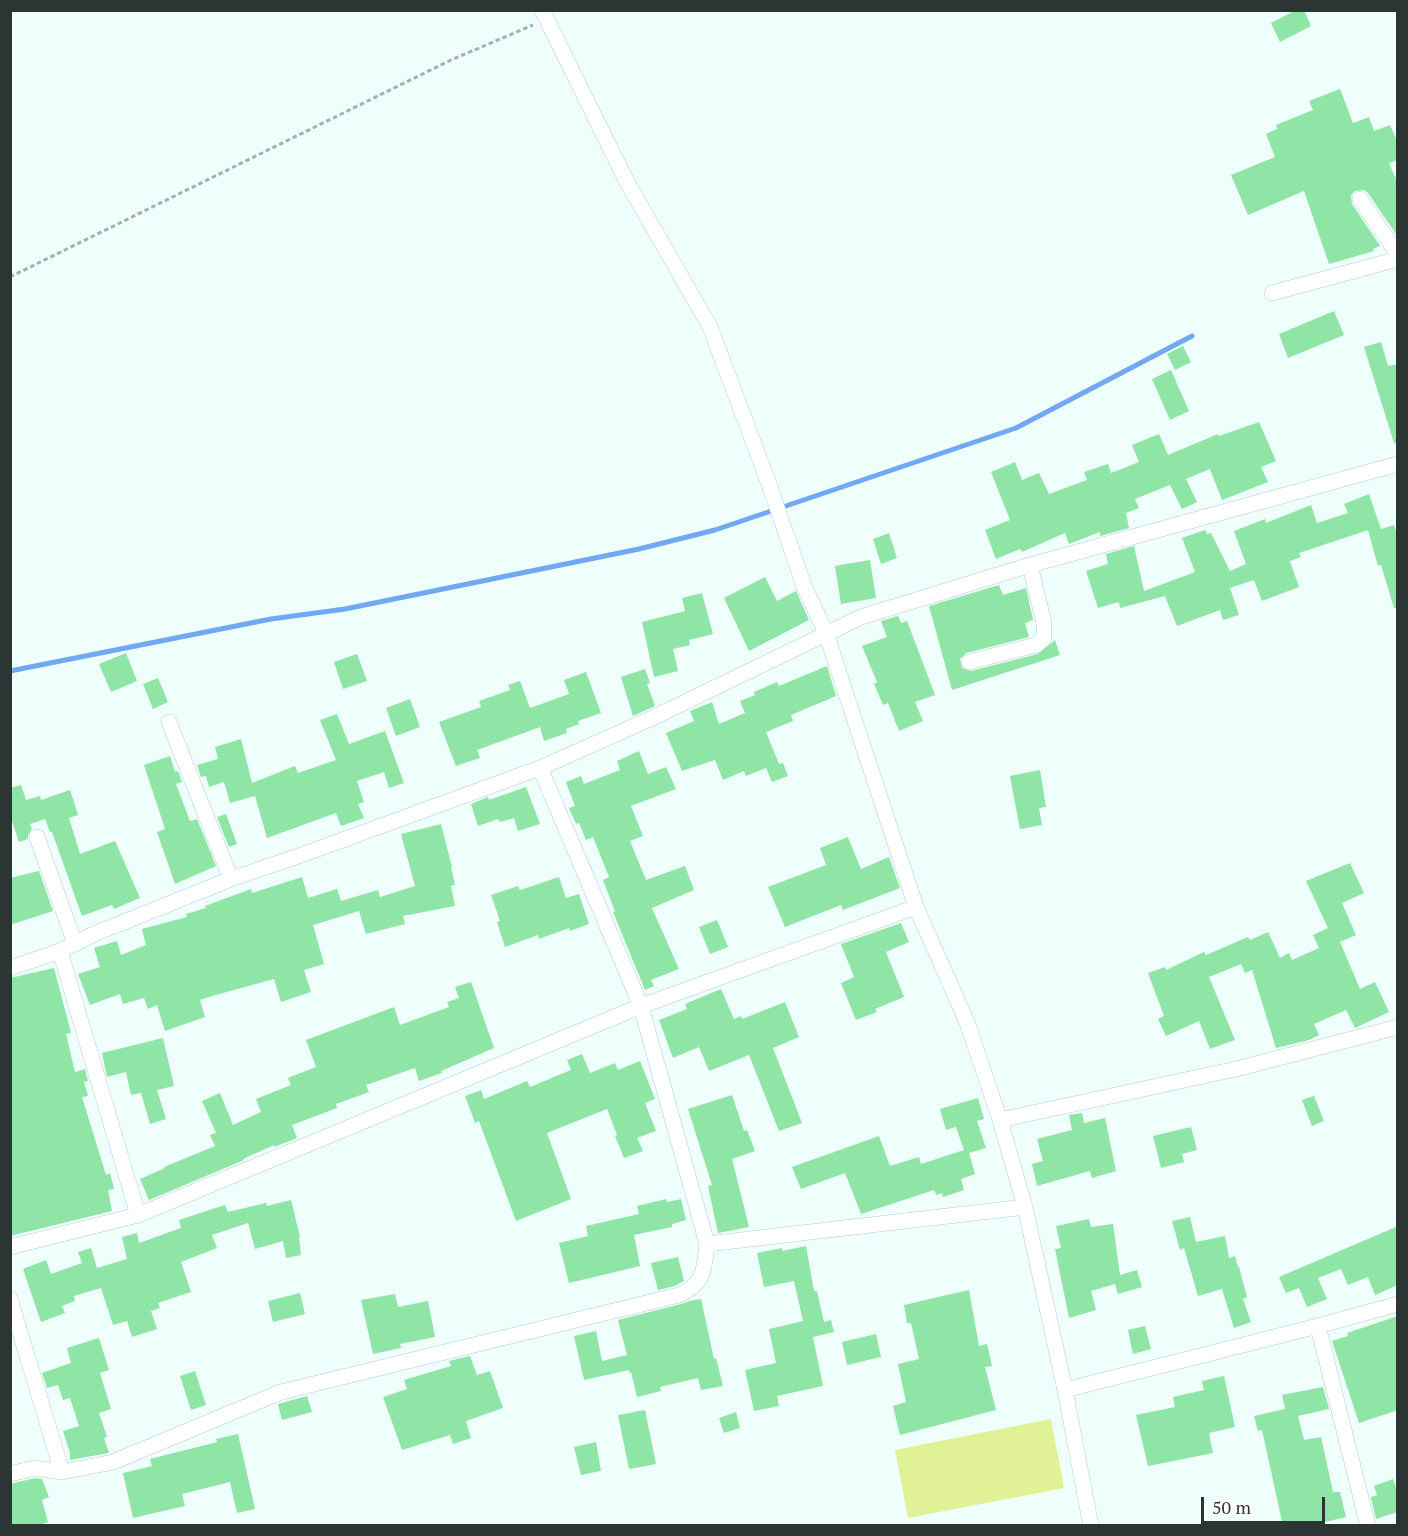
<!DOCTYPE html>
<html>
<head>
<meta charset="utf-8">
<style>
	body { margin:0 }
	#map { position:relative; width:1408px; height:1536px; overflow:hidden; background:#effffc; font-family:"PT Serif",serif }
	canvas { display:block }
	.frame { position:absolute; inset:0; border:12px solid #2b3534; pointer-events:none }
	.scale { position:absolute; left:1201px; top:1497px; width:124px; height:27px; box-sizing:border-box; border:3px solid #2b3534; border-top:0; padding-left:8px; font-size:18px; line-height:21px; white-space:nowrap; color:#2b3534; -webkit-text-stroke:4px #fff; paint-order:stroke }
</style>
</head>
<body>
<div id="map">
<canvas width="1408" height="1536"></canvas>
<div class="frame"></div>
<div class="scale">50 m</div>
</div>
<script>
const ctx = document.querySelector('canvas').getContext('2d');
ctx.lineJoin = 'round';
function fillPath(path, color) { ctx.fillStyle = color; ctx.fill(path, 'evenodd'); }
function strokePath(path, color, width, dash) { ctx.strokeStyle = color; ctx.lineWidth = width; ctx.lineCap = dash ? 'butt' : 'round'; ctx.setLineDash(dash || []); ctx.stroke(path); }
fillPath(new Path2D(`
	M 1051,1419 L 1064,1488 L 908,1518 L 895,1450 Z`), '#e1f196');
strokePath(new Path2D(`
	M 10,671 L 271,619 L 345,609 L 639,549 L 715,530 L 1016,428 L 1192,336`), '#70a8f2', 5);
fillPath(new Path2D(`
	M 1296,10 L 1304,10 L 1311,26 L 1280,42 L 1271,23 Z
	M 1340,89 L 1353,123 L 1369,117 L 1374,131 L 1390,125 L 1398,143 L 1398,160 L 1389,163 L 1398,184 L 1398,237 L 1368,193 L 1364,190 L 1355,191 L 1351,195 L 1352,204 L 1380,246 L 1373,249 L 1374,251 L 1329,264 L 1304,191 L 1248,215 L 1231,175 L 1275,157 L 1266,134 L 1277,129 L 1276,125 L 1313,110 L 1309,101 Z
	M 1334,311 L 1344,335 L 1288,358 L 1279,334 Z
	M 1381,342 L 1388,366 L 1398,364 L 1398,443 L 1394,443 L 1364,347 Z
	M 1183,346 L 1191,362 L 1175,370 L 1167,354 Z
	M 1171,370 L 1189,411 L 1170,420 L 1152,379 Z
	M 1259,422 L 1276,461 L 1261,467 L 1268,482 L 1222,500 L 1210,469 L 1186,479 L 1197,502 L 1182,509 L 1170,485 L 1135,499 L 1139,508 L 1126,513 L 1129,528 L 1100,536 L 1100,532 L 1069,544 L 1065,533 L 1022,552 L 1020,549 L 996,559 L 985,530 L 1010,520 L 991,472 L 1015,462 L 1022,480 L 1039,473 L 1049,494 L 1087,480 L 1084,472 L 1108,464 L 1111,473 L 1139,462 L 1132,445 L 1159,434 L 1168,455 L 1218,434 L 1219,436 Z
	M 1369,494 L 1381,529 L 1394,525 L 1398,536 L 1398,608 L 1394,608 L 1381,565 L 1378,566 L 1368,530 L 1299,553 L 1301,557 L 1290,561 L 1299,587 L 1262,601 L 1254,580 L 1230,588 L 1239,615 L 1223,620 L 1220,610 L 1177,626 L 1165,596 L 1120,608 L 1119,602 L 1098,608 L 1086,571 L 1108,564 L 1106,554 L 1134,546 L 1144,591 L 1195,572 L 1182,538 L 1205,530 L 1207,534 L 1211,533 L 1230,571 L 1246,564 L 1234,531 L 1265,519 L 1266,523 L 1311,505 L 1317,523 L 1348,513 L 1344,504 Z
	M 889,533 L 897,558 L 881,564 L 873,539 Z
	M 870,560 L 876,598 L 841,604 L 835,566 Z
	M 765,577 L 777,601 L 796,591 L 809,620 L 749,651 L 724,598 Z
	M 999,585 L 1003,595 L 1026,588 L 1033,620 L 1025,623 L 1029,637 L 966,653 L 960,659 L 962,668 L 971,671 L 1038,654 L 1055,640 L 1060,655 L 952,690 L 929,606 Z
	M 702,593 L 713,634 L 689,640 L 690,645 L 673,649 L 678,671 L 654,677 L 642,622 L 685,611 L 682,598 Z
	M 898,616 L 901,623 L 907,621 L 935,695 L 915,702 L 923,721 L 899,731 L 888,703 L 883,705 L 874,684 L 877,682 L 862,646 L 887,637 L 881,621 Z
	M 126,653 L 137,681 L 111,692 L 99,664 Z
	M 357,654 L 367,681 L 343,689 L 334,662 Z
	M 827,666 L 836,696 L 791,715 L 793,721 L 766,732 L 779,764 L 783,763 L 788,776 L 772,782 L 766,768 L 746,776 L 744,771 L 723,780 L 715,760 L 682,771 L 666,733 L 694,721 L 690,711 L 712,702 L 719,724 L 745,713 L 740,701 L 755,695 L 754,692 L 777,682 L 779,686 Z
	M 645,669 L 650,683 L 647,684 L 655,706 L 633,716 L 621,677 Z
	M 586,672 L 601,713 L 578,721 L 579,724 L 566,729 L 567,733 L 544,741 L 540,727 L 477,750 L 480,758 L 456,766 L 439,722 L 481,707 L 479,701 L 510,690 L 508,685 L 520,681 L 530,708 L 569,694 L 564,680 Z
	M 158,678 L 168,702 L 153,709 L 143,684 Z
	M 410,699 L 420,727 L 396,736 L 386,708 Z
	M 337,714 L 349,744 L 385,731 L 404,783 L 389,788 L 384,772 L 357,781 L 364,802 L 358,804 L 364,818 L 341,826 L 336,813 L 267,838 L 255,796 L 230,803 L 224,782 L 209,787 L 206,776 L 201,777 L 197,765 L 218,759 L 215,747 L 241,739 L 252,783 L 295,766 L 298,773 L 336,760 L 320,720 Z
	M 639,751 L 648,774 L 666,767 L 676,789 L 631,806 L 643,836 L 630,841 L 646,880 L 685,866 L 694,890 L 652,908 L 679,969 L 651,980 L 654,986 L 645,990 L 613,912 L 615,911 L 603,880 L 609,877 L 593,837 L 586,840 L 579,823 L 576,824 L 569,808 L 575,806 L 566,782 L 581,776 L 584,784 L 620,770 L 617,761 Z
	M 170,756 L 175,772 L 178,771 L 182,782 L 176,784 L 190,821 L 197,819 L 216,866 L 175,884 L 157,832 L 165,829 L 144,765 Z
	M 1040,770 L 1046,807 L 1039,808 L 1042,825 L 1020,829 L 1010,776 Z
	M 21,785 L 26,800 L 40,796 L 41,800 L 70,790 L 78,815 L 69,818 L 80,854 L 115,841 L 140,898 L 114,909 L 112,905 L 82,916 L 52,832 L 50,832 L 45,819 L 30,824 L 32,829 L 28,835 L 28,839 L 19,842 L 10,815 L 10,788 Z
	M 526,787 L 540,824 L 518,831 L 514,818 L 500,822 L 498,819 L 478,826 L 471,804 L 488,797 L 489,800 Z
	M 226,814 L 237,844 L 229,847 L 217,817 Z
	M 441,824 L 452,867 L 451,867 L 455,885 L 451,886 L 455,906 L 403,916 L 405,924 L 366,934 L 359,911 L 313,925 L 324,964 L 304,970 L 311,992 L 281,1002 L 274,979 L 212,996 L 200,1000 L 205,1017 L 165,1031 L 157,1005 L 148,1009 L 144,998 L 123,1004 L 120,994 L 90,1005 L 78,974 L 100,967 L 94,948 L 117,941 L 121,955 L 146,945 L 142,929 L 187,917 L 186,914 L 206,908 L 205,906 L 251,889 L 252,893 L 302,877 L 308,898 L 337,889 L 341,901 L 378,890 L 380,897 L 415,886 L 401,834 Z
	M 848,837 L 861,869 L 889,857 L 900,888 L 843,910 L 841,905 L 785,927 L 768,887 L 826,865 L 820,848 Z
	M 1350,863 L 1364,893 L 1342,903 L 1356,935 L 1340,942 L 1360,989 L 1375,982 L 1389,1012 L 1355,1028 L 1346,1010 L 1314,1024 L 1319,1035 L 1309,1040 L 1276,1048 L 1252,970 L 1245,973 L 1241,964 L 1209,977 L 1235,1040 L 1210,1049 L 1199,1021 L 1166,1036 L 1158,1019 L 1164,1016 L 1148,973 L 1165,967 L 1166,970 L 1204,952 L 1206,955 L 1248,937 L 1250,940 L 1268,932 L 1280,958 L 1289,953 L 1292,960 L 1319,948 L 1313,935 L 1328,928 L 1306,881 Z
	M 39,871 L 53,911 L 10,925 L 10,878 Z
	M 559,877 L 566,898 L 579,894 L 589,924 L 570,931 L 569,928 L 539,939 L 538,935 L 505,947 L 497,922 L 500,921 L 491,895 L 518,886 L 520,890 Z
	M 717,920 L 728,947 L 710,954 L 699,927 Z
	M 901,923 L 909,942 L 886,952 L 904,997 L 875,1009 L 877,1012 L 856,1020 L 841,983 L 854,977 L 841,944 Z
	M 54,968 L 71,1033 L 66,1034 L 75,1072 L 85,1069 L 88,1081 L 84,1082 L 88,1096 L 82,1097 L 106,1175 L 110,1173 L 114,1189 L 108,1190 L 112,1211 L 10,1236 L 10,978 Z
	M 471,982 L 494,1048 L 441,1071 L 442,1073 L 419,1081 L 415,1068 L 366,1085 L 369,1092 L 336,1104 L 337,1108 L 292,1125 L 297,1138 L 274,1147 L 274,1145 L 243,1159 L 244,1160 L 149,1200 L 140,1179 L 165,1168 L 164,1167 L 215,1146 L 210,1135 L 216,1133 L 202,1101 L 220,1093 L 233,1125 L 261,1112 L 256,1099 L 291,1085 L 288,1078 L 316,1067 L 306,1040 L 394,1007 L 400,1025 L 449,1007 L 447,1002 L 459,998 L 455,987 Z
	M 721,989 L 734,1019 L 741,1016 L 742,1019 L 785,1002 L 799,1037 L 773,1048 L 802,1123 L 779,1131 L 749,1055 L 709,1071 L 699,1047 L 673,1058 L 659,1020 L 687,1009 L 685,1004 Z
	M 163,1038 L 174,1086 L 157,1090 L 166,1119 L 150,1124 L 141,1093 L 131,1095 L 126,1072 L 107,1077 L 102,1053 Z
	M 582,1054 L 590,1073 L 615,1063 L 618,1070 L 640,1061 L 655,1099 L 645,1103 L 656,1131 L 637,1138 L 643,1151 L 624,1158 L 615,1136 L 617,1135 L 607,1109 L 547,1133 L 571,1199 L 516,1221 L 479,1121 L 475,1123 L 465,1096 L 481,1090 L 484,1099 L 527,1081 L 530,1087 L 571,1070 L 567,1060 Z
	M 732,1095 L 744,1131 L 747,1130 L 755,1151 L 732,1159 L 749,1227 L 718,1233 L 708,1186 L 712,1185 L 688,1109 Z
	M 1314,1096 L 1324,1121 L 1312,1126 L 1302,1100 Z
	M 978,1098 L 984,1119 L 977,1121 L 986,1148 L 969,1153 L 975,1174 L 961,1179 L 964,1190 L 943,1197 L 942,1193 L 936,1195 L 934,1190 L 861,1214 L 845,1173 L 801,1189 L 792,1167 L 879,1136 L 890,1166 L 919,1157 L 921,1164 L 964,1150 L 956,1127 L 946,1130 L 940,1109 Z
	M 1082,1113 L 1084,1123 L 1105,1118 L 1116,1171 L 1092,1178 L 1090,1171 L 1037,1186 L 1032,1164 L 1043,1161 L 1037,1139 L 1072,1130 L 1069,1115 Z
	M 1191,1127 L 1197,1150 L 1182,1154 L 1184,1162 L 1161,1168 L 1153,1136 Z
	M 666,1199 L 667,1202 L 681,1199 L 686,1220 L 672,1224 L 672,1227 L 634,1235 L 640,1266 L 569,1283 L 559,1243 L 588,1236 L 586,1226 L 639,1214 L 637,1206 Z
	M 291,1200 L 300,1237 L 299,1238 L 301,1255 L 286,1258 L 283,1241 L 255,1249 L 248,1223 L 212,1235 L 217,1248 L 181,1262 L 191,1292 L 158,1303 L 160,1308 L 151,1311 L 157,1329 L 132,1337 L 127,1321 L 113,1325 L 101,1288 L 74,1296 L 75,1301 L 62,1306 L 65,1313 L 41,1322 L 23,1269 L 46,1260 L 51,1274 L 82,1263 L 78,1252 L 91,1248 L 97,1268 L 127,1259 L 122,1237 L 137,1233 L 139,1243 L 181,1228 L 179,1220 L 225,1205 L 228,1212 L 266,1203 L 267,1206 Z
	M 1190,1217 L 1196,1242 L 1225,1236 L 1229,1258 L 1235,1256 L 1238,1267 L 1239,1267 L 1247,1297 L 1243,1299 L 1251,1322 L 1234,1328 L 1222,1289 L 1198,1296 L 1184,1248 L 1180,1250 L 1172,1221 Z
	M 1089,1219 L 1091,1227 L 1113,1224 L 1120,1275 L 1137,1270 L 1142,1287 L 1118,1294 L 1115,1284 L 1091,1291 L 1096,1310 L 1069,1318 L 1055,1249 L 1061,1248 L 1056,1226 Z
	M 1398,1226 L 1398,1285 L 1375,1295 L 1368,1277 L 1348,1285 L 1341,1269 L 1318,1278 L 1327,1299 L 1307,1307 L 1299,1288 L 1286,1293 L 1279,1277 Z
	M 806,1246 L 814,1291 L 817,1291 L 824,1322 L 831,1320 L 834,1332 L 813,1337 L 823,1386 L 777,1396 L 779,1406 L 754,1411 L 745,1370 L 776,1363 L 769,1329 L 803,1321 L 794,1281 L 764,1287 L 757,1253 L 782,1248 L 782,1251 Z
	M 678,1257 L 684,1281 L 675,1286 L 658,1290 L 651,1263 Z
	M 969,1290 L 979,1346 L 987,1344 L 992,1366 L 985,1367 L 996,1410 L 900,1435 L 893,1406 L 906,1402 L 898,1364 L 919,1359 L 911,1323 L 907,1323 L 904,1305 Z
	M 300,1293 L 305,1314 L 273,1322 L 268,1301 Z
	M 395,1294 L 398,1307 L 428,1301 L 435,1337 L 400,1344 L 401,1348 L 373,1354 L 361,1300 Z
	M 701,1299 L 714,1359 L 716,1358 L 723,1386 L 701,1390 L 698,1378 L 660,1387 L 661,1391 L 637,1397 L 631,1372 L 629,1373 L 629,1370 L 584,1380 L 574,1336 L 596,1331 L 602,1361 L 627,1355 L 618,1320 L 681,1304 L 689,1301 Z
	M 1398,1316 L 1398,1410 L 1359,1423 L 1332,1341 L 1348,1336 L 1347,1333 Z
	M 1145,1326 L 1151,1349 L 1133,1354 L 1128,1330 Z
	M 876,1334 L 881,1357 L 847,1365 L 842,1342 Z
	M 99,1338 L 109,1370 L 100,1373 L 111,1409 L 99,1413 L 107,1437 L 104,1438 L 109,1453 L 70,1460 L 70,1453 L 63,1431 L 79,1426 L 70,1398 L 63,1400 L 58,1385 L 47,1388 L 42,1373 L 71,1363 L 67,1348 Z
	M 470,1356 L 477,1375 L 490,1371 L 503,1408 L 466,1421 L 471,1438 L 453,1444 L 450,1435 L 402,1450 L 383,1397 L 407,1389 L 404,1380 L 451,1366 L 449,1361 Z
	M 195,1371 L 206,1405 L 191,1410 L 180,1376 Z
	M 1224,1376 L 1235,1427 L 1209,1433 L 1213,1453 L 1148,1466 L 1136,1415 L 1175,1407 L 1173,1397 L 1204,1390 L 1202,1381 Z
	M 1323,1387 L 1329,1409 L 1298,1416 L 1304,1440 L 1321,1437 L 1333,1492 L 1340,1492 L 1346,1517 L 1309,1526 L 1283,1526 L 1262,1430 L 1258,1431 L 1254,1416 L 1285,1409 L 1282,1395 Z
	M 307,1396 L 312,1412 L 282,1420 L 278,1404 Z
	M 645,1410 L 656,1464 L 629,1469 L 618,1415 Z
	M 736,1412 L 740,1428 L 724,1433 L 719,1418 Z
	M 238,1434 L 255,1509 L 237,1513 L 230,1482 L 182,1494 L 185,1506 L 133,1518 L 123,1473 L 152,1466 L 150,1459 L 217,1442 L 216,1439 Z
	M 596,1442 L 601,1471 L 581,1475 L 574,1447 Z
	M 35,1478 L 42,1479 L 49,1497 L 42,1500 L 48,1522 L 36,1526 L 10,1526 L 10,1484 Z
	M 1393,1479 L 1398,1494 L 1398,1512 L 1376,1519 L 1371,1497 L 1377,1495 L 1374,1486 Z`), '#8fe5a5');
const street = new Path2D(`
	M 542,10 L 627,182 L 710,327 L 769,484 L 804,586 L 826,633 L 916,907 L 967,1022 L 1000,1120 L 1025,1207 L 1065,1390 L 1091,1526
	M 1360,199 L 1398,255
	M 1272,293 L 1398,259
	M 969,662 L 1036,645 L 1044,638 L 1044,623 L 1030,565
	M 169,722 L 231,879
	M 37,837 L 75,944
	M 60,951 L 138,1215
	M 10,968 L 60,951 L 94,934 L 231,879 L 307,853 L 540,768 L 650,719 L 861,617 L 1030,565 L 1398,464
	M 1000,1120 L 1236,1069 L 1398,1027
	M 707,1244 L 1025,1207
	M 10,1247 L 138,1215 L 641,1006 L 916,907
	M 10,1299 L 62,1472
	M 1318,1326 L 1368,1526
	M 1065,1390 L 1318,1326 L 1398,1304
	M 10,1474 L 35,1468 L 62,1472 L 113,1462 L 281,1392 L 679,1295 C 705,1283 704,1270 707,1244 L 641,1006 L 540,768`);
strokePath(street, '#b5cfcb', 16);
strokePath(new Path2D(`
	M 10,277 L 451,60 L 533,25`), '#a3b0ae', 3, [4.5, 3]);
strokePath(street, '#fff', 15);
</script>
</body>
</html>
